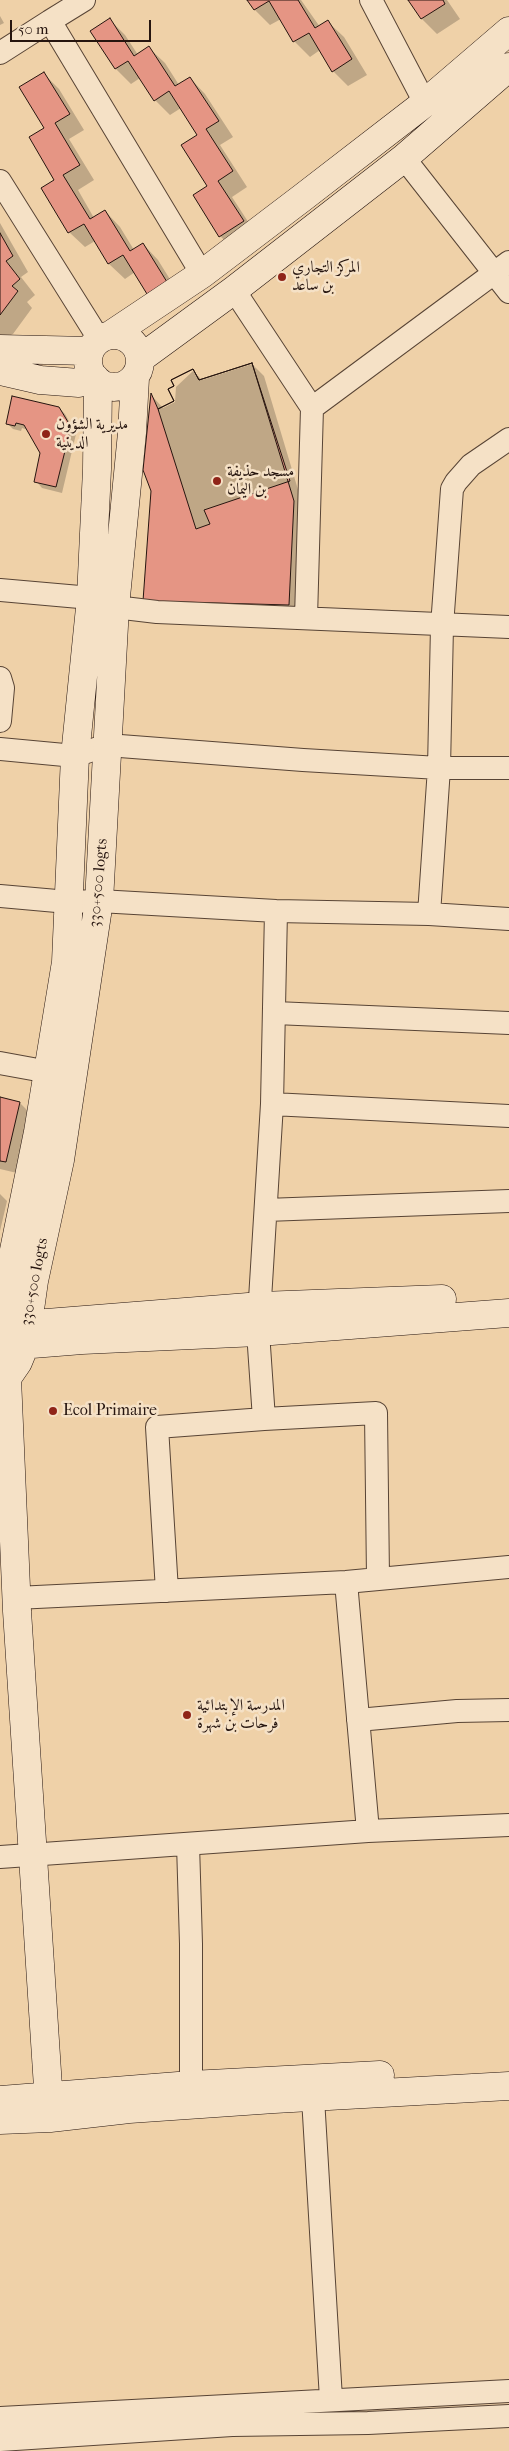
<!DOCTYPE html>
<meta charset="utf-8">
<style>
body{margin:0}
#map{position:relative;width:509px;height:2451px;overflow:hidden;background:#efd1a8;font-family:"IM FELL French Canon",serif}
canvas{display:block}
.scale{position:absolute;left:10px;top:20px;width:141px;height:22px;box-sizing:border-box;border:2px solid #26150f;border-top:0;padding-left:6px;font-size:15px;line-height:18px;white-space:nowrap;color:#26150f;-webkit-text-stroke:4px #f5e1c6;paint-order:stroke}
</style>
<div id="map">
<canvas width="509" height="2451"></canvas>
<div class="scale">50 m</div>
</div>
<script>
const context = document.querySelector('canvas').getContext('2d');
context.lineJoin = 'round';
function fill(path, color) { context.fillStyle = color; context.fill(path, 'evenodd'); }
const poly = rows => new Path2D(rows.map(r => 'M' + r).join(''));
function strokePath(path, color, width, dash) { context.strokeStyle = color; context.lineWidth = width; context.lineCap = dash ? 'butt' : 'round'; context.setLineDash(dash || []); context.stroke(path); }
function write(font, color, halo, rows, align = 'center') {
  context.font = font + ' "IM FELL French Canon",Amiri,serif'; context.lineWidth = 5; context.setLineDash([]); context.textBaseline = 'middle'; context.strokeStyle = halo; context.fillStyle = color; for (const [text, x, y, turn = 0] of rows) {
    context.save(); context.translate(x, y); context.rotate((+turn || 0) * Math.PI / 180); context.textAlign = isNaN(turn) ? turn : align; if (halo) context.strokeText(text, 0, 0); context.fillText(text, 0, 0); context.restore();
  }
}
const shadow = poly([
 [249,0,301,0,320,27,328,22,344,37,367,75,348,86,333,71,320,50,310,57,294,41,281,19,270,25,255,10],
 [410,0,447,0,460,19,437,34,422,19],
 [0,16,4,23,0,25],
 [110,20,125,35,138,55,149,48,165,63,179,85,190,78,205,94,233,137,220,145,247,187,232,197,258,237,236,251,220,236,199,135,181,108,170,115,155,100,140,78,131,84,116,69,92,31],
 [44,74,59,89,84,130,69,139,94,180,78,190,94,218,105,211,120,227,134,250,143,244,158,260,181,297,163,308,148,293,135,272,125,279,109,264,95,241,85,247,69,232,46,128],
 [0,223,28,272,21,277,35,295,27,302,32,308,13,334,0,340],
 [252,364,264,376,305,513,300,616,156,612,152,396,163,408,175,402,176,387,193,371,202,380],
 [59,408,65,414,76,434,62,493,42,488,36,481,41,453,28,430,22,428,21,431,13,429,7,423],
 [0,1098,20,1103,32,1115,17,1173,0,1169],
 [0,1194,7,1201,0,1231]
]);
const building = poly([
 [247,0,298,0,315,28,328,20,352,59,332,72,309,33,293,42,269,1,254,10,247,0],
 [408,0,443,0,445,4,421,19,408,0],
 [110,18,134,56,149,46,175,86,190,77,219,121,206,129,233,171,218,181,244,221,219,237,193,195,207,186,181,145,197,135,169,91,154,101,128,61,115,69,90,31,110,18],
 [44,72,70,114,55,123,80,165,63,175,90,219,105,210,130,251,143,243,167,282,147,294,123,255,108,264,84,224,68,233,41,188,54,180,29,137,44,128,19,87,44,72],
 [0,233,13,256,6,261,20,279,12,286,18,291,0,315,0,233],
 [252,363,294,501,289,605,143,601,151,491,143,470,151,393,158,409,174,401,168,389,174,386,171,380,193,369,199,380,252,363],
 [252,363,290,481,204,510,210,524,196,529,158,409,174,401,168,389,174,386,171,380,193,369,199,380,252,363],
 [12,396,59,407,71,427,56,487,34,482,40,453,24,425,16,423,15,426,6,424,12,396],
 [0,1097,20,1102,6,1162,0,1161,0,1097]
]);
const street = poly([
 [371,0,425,103],
 [50,21,84,0],
 [0,53,50,21,202,274],
 [404,158,509,292],
 [0,181,99,339],
 [234,290,312,408,509,262],
 [0,590,91,598,115,607,157,612,509,627],
 [306,618,312,408],
 [0,678,3,688,0,721],
 [0,749,75,756,107,745,303,760,439,768,509,768],
 [0,896,68,902,99,901,276,911,429,914,509,919],
 [276,911,272,1104,258,1332,264,1419,376,1413,378,1578],
 [429,914,439,768,442,626,452,489,456,482,471,465,509,439],
 [275,1013,509,1023],
 [0,1063,49,1072],
 [272,1104,509,1116],
 [266,1210,509,1201],
 [346,1582,368,1831],
 [167,1591,157,1427,264,1419],
 [16,1598,346,1582,509,1567],
 [358,1720,457,1711,509,1710],
 [188,1844,191,1944,191,2085],
 [0,1857,368,1831,509,1825],
 [313,2098,331,2399],
 [0,2418,509,2391],
 [0,2440,232,2425,368,2423,509,2416]
]);
const secondary = poly([
 [112,334,202,274,302,198,425,103,509,31],
 '88 361a26 26 0 1 1 52 0a26 26 0 1 1-52 0Z',
 [0,349,90,351],
 [141,358,234,290,404,158,509,67],
 [0,371,40,380,79,383,95,378],
 [0,1319,38,1132,66,962,75,756,91,598,97,469,98,381],
 [9,1326,261,1306,442,1299],
 [7,1346,82,1340,258,1332,509,1313],
 [1,1361,7,1378,17,1611,50,2118],
 [7,1378,18,1362,25,1345,34,1281,60,1160,99,901,115,607,132,433,135,378],
 [0,2100,191,2085,380,2075],
 [0,2120,50,2118,129,2109,274,2099,509,2086]
]);
const markers = [
 [282,277,5,"#8f2418"],
 [46,434,5,"#8f2418"],
 [217,481,5,"#8f2418"],
 [53,1411,5,"#8f2418"],
 [187,1715,5,"#8f2418"]
];
const poiNames = [
 ["المركز التجاري",292,268],
 ["بن ساعد",292,286],
 ["مديرية الشؤون",56,425],
 ["الدينية",56,443],
 ["مسجد حذيفة",227,472],
 ["بن اليمان",227,490],
 ["Ecol Primaire",63,1411],
 ["المدرسة الإبتدائية",197,1706],
 ["فرحات بن شهرة",197,1724]
];
const streetNames = [
 ["330+500 logts",99,883,-85],
 ["330+500 logts",35,1282,-79]
];
fill(shadow, '#0003');
fill(building, '#e59584');
strokePath(building, '#26150f', 1);
strokePath(street, '#584435', 24);
strokePath(secondary, '#26150f', 29);
strokePath(street, '#f5e1c6', 22);
strokePath(secondary, '#f5e1c6', 28);
for (const [x, y, r, color] of markers) { const dot = new Path2D(); dot.arc(x, y, r, 0, 2 * Math.PI); context.fillStyle = color; context.fill(dot); strokePath(dot, '#f5e1c6', 2); }
write('16px', '#26150f', '#f5e1c6', poiNames, 'left');
write('16px', '#26150f', '#f5e1c6', streetNames);
</script>
